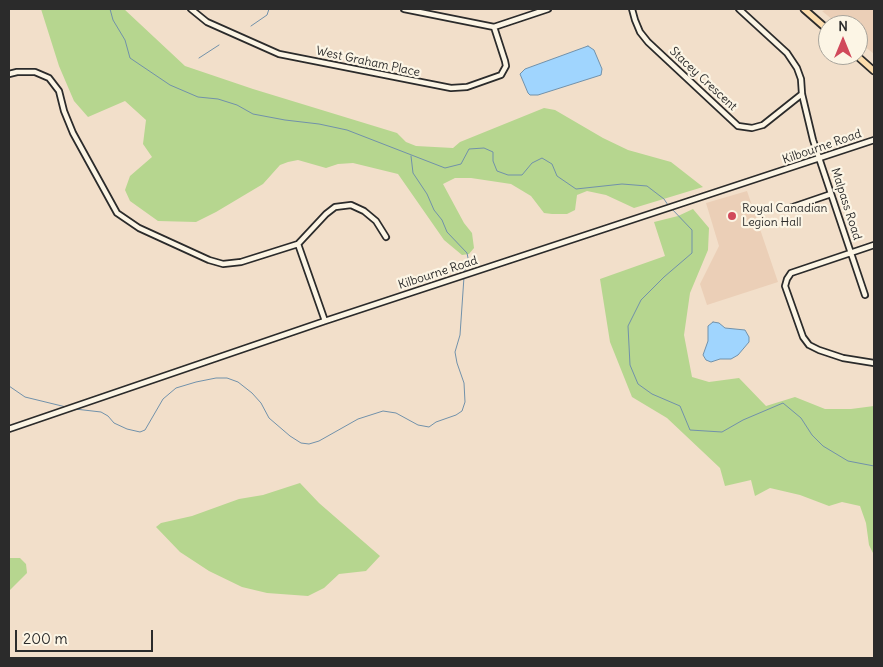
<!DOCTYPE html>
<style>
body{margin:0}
#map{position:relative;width:883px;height:667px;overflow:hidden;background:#f2dfca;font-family:Delius,sans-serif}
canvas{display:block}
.frame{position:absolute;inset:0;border:10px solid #2b2b2b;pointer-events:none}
.north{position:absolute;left:818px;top:15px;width:50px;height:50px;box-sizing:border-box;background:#fcf5e5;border:1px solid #a8a49b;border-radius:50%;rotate:0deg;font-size:14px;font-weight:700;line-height:20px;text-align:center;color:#2b2b2b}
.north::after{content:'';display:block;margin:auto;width:18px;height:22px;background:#d1495b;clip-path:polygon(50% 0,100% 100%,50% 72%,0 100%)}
.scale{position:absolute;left:15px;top:630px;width:138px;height:22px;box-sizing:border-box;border:2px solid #2b2b2b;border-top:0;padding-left:6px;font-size:15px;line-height:18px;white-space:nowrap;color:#2b2b2b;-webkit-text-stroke:4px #fcf5e5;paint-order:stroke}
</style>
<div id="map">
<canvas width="883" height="667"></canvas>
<div class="frame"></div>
<div class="north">N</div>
<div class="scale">200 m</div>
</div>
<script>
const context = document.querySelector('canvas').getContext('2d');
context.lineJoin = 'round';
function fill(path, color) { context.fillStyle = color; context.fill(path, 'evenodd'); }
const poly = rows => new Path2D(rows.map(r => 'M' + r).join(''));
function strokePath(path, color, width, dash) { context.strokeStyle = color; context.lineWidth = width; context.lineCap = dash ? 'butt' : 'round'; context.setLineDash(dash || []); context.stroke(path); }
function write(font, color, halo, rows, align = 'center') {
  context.font = font + ' Delius,sans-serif'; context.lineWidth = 4.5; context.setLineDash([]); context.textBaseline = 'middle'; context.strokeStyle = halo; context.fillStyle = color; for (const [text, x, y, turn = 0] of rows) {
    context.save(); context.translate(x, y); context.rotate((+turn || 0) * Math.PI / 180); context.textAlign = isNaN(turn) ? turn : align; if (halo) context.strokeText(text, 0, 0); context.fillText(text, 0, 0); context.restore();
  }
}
const built = poly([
 [828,9,874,9,874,54,858,41,858,25,839,25,822,11],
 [747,191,778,282,707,305,700,284,719,246,706,203]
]);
const green = poly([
 [41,9,124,9,185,66,253,89,397,133,406,142,416,146,453,148,460,142,544,108,555,110,603,138,628,150,671,162,703,187,634,208,606,195,587,191,577,195,575,210,567,214,552,214,544,213,531,196,511,184,471,178,455,178,443,184,464,223,472,233,474,248,469,254,462,255,444,240,398,174,353,163,338,164,326,168,298,160,288,162,280,165,263,184,216,212,196,222,158,221,130,201,125,190,130,176,152,157,143,144,146,120,125,101,88,117,74,101,59,66],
 [693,209,709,228,708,250,690,293,684,335,692,377,709,382,739,378,766,406,795,397,825,409,851,409,874,406,874,555,869,545,866,523,860,506,842,502,829,506,800,495,770,488,755,496,751,480,725,486,720,468,667,418,632,397,610,342,600,279,665,256,654,222,678,216],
 [300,483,319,503,380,556,366,571,339,574,324,588,308,596,267,593,242,587,209,571,180,552,156,527,161,523,192,516,239,499,263,495],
 [9,558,20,558,26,564,27,573,9,591]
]);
const water = poly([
 [588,46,594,50,602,69,601,75,538,95,530,95,528,93,520,74,525,69,588,46],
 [713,322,719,323,725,328,745,330,749,337,749,342,738,355,731,359,720,359,711,362,706,360,703,355,708,341,708,326,713,322]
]);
const stream = poly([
 [110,9,113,20,125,40,130,58,170,85,198,97,218,99,237,105,253,114,285,120,319,124,347,130,445,168,461,164,469,149,484,148,493,152,493,161,497,171,508,175,522,175,532,163,542,158,552,164,557,176,576,189,622,184,647,186,664,199,668,205],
 [251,26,267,15,269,9],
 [199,58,219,45],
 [411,156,413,173,427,194,434,210,442,220,447,232,467,253,468,258,464,273],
 [671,208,692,230,692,253,664,277,641,300,628,326,630,365,638,384,652,394,680,406,690,430,722,432,743,420,783,403,801,418,812,435,823,446,848,461,874,466],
 [9,386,25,397,66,407],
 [75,409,101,412,108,416,114,423,127,429,140,432,145,430,163,399,176,388,196,382,216,378,227,378,238,382,252,393,261,403,269,418,290,436,301,443,309,444,319,441,358,419,383,411,396,413,418,425,429,427,436,422,456,415,462,411,465,402,464,383,457,363,455,352,460,335,464,277]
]);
const minor = poly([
 [191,9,207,22,279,54,451,88,467,87,501,75,506,66,505,61,494,27],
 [404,9,494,27,548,9],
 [632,9,635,20,640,32,648,42,738,126,752,128,763,125,802,94],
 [739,9,787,53,797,68,801,79,802,94,813,140,865,295],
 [9,74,17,72,35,72,49,78,59,91,64,111,73,133,117,213,139,228,209,260,223,264,241,262,298,244],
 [787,209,831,194],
 [874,245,791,273,787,279,785,286,803,337,809,345,819,350,843,358,874,363],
 [325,321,298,244,326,214,335,207,351,205,364,211,376,221,386,237],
 [9,429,325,321,874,140]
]);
const major = poly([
 [804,9,828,30],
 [856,55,874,71]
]);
const markers = [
 [732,216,5,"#d1495b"]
];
const streetNames = [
 ["West Graham Place",368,62,12],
 ["Stacey Crescent",703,79,43],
 ["Kilbourne Road",822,147,-19],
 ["Malpass Road",846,204,72],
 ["Kilbourne Road",438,273,-18]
];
const poiNames = [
 ["Royal Canadian",742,209],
 ["Legion Hall",742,223]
];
fill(built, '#ebcfb7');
fill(green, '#b6d68f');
fill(water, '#a0d5fe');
strokePath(water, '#7191aa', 1);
strokePath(stream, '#7191aa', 1);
strokePath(minor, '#2b2b2b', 8);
strokePath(major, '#2b2b2b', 9);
strokePath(minor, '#fcf5e5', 4.5);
strokePath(major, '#fcdcac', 5.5);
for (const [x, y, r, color] of markers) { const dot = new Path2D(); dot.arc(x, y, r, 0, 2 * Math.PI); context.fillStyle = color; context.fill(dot); strokePath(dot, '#fcf5e5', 2); }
write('12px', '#2b2b2b', '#fcf5e5', streetNames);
write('12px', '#2b2b2b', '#fcf5e5', poiNames, 'left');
</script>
